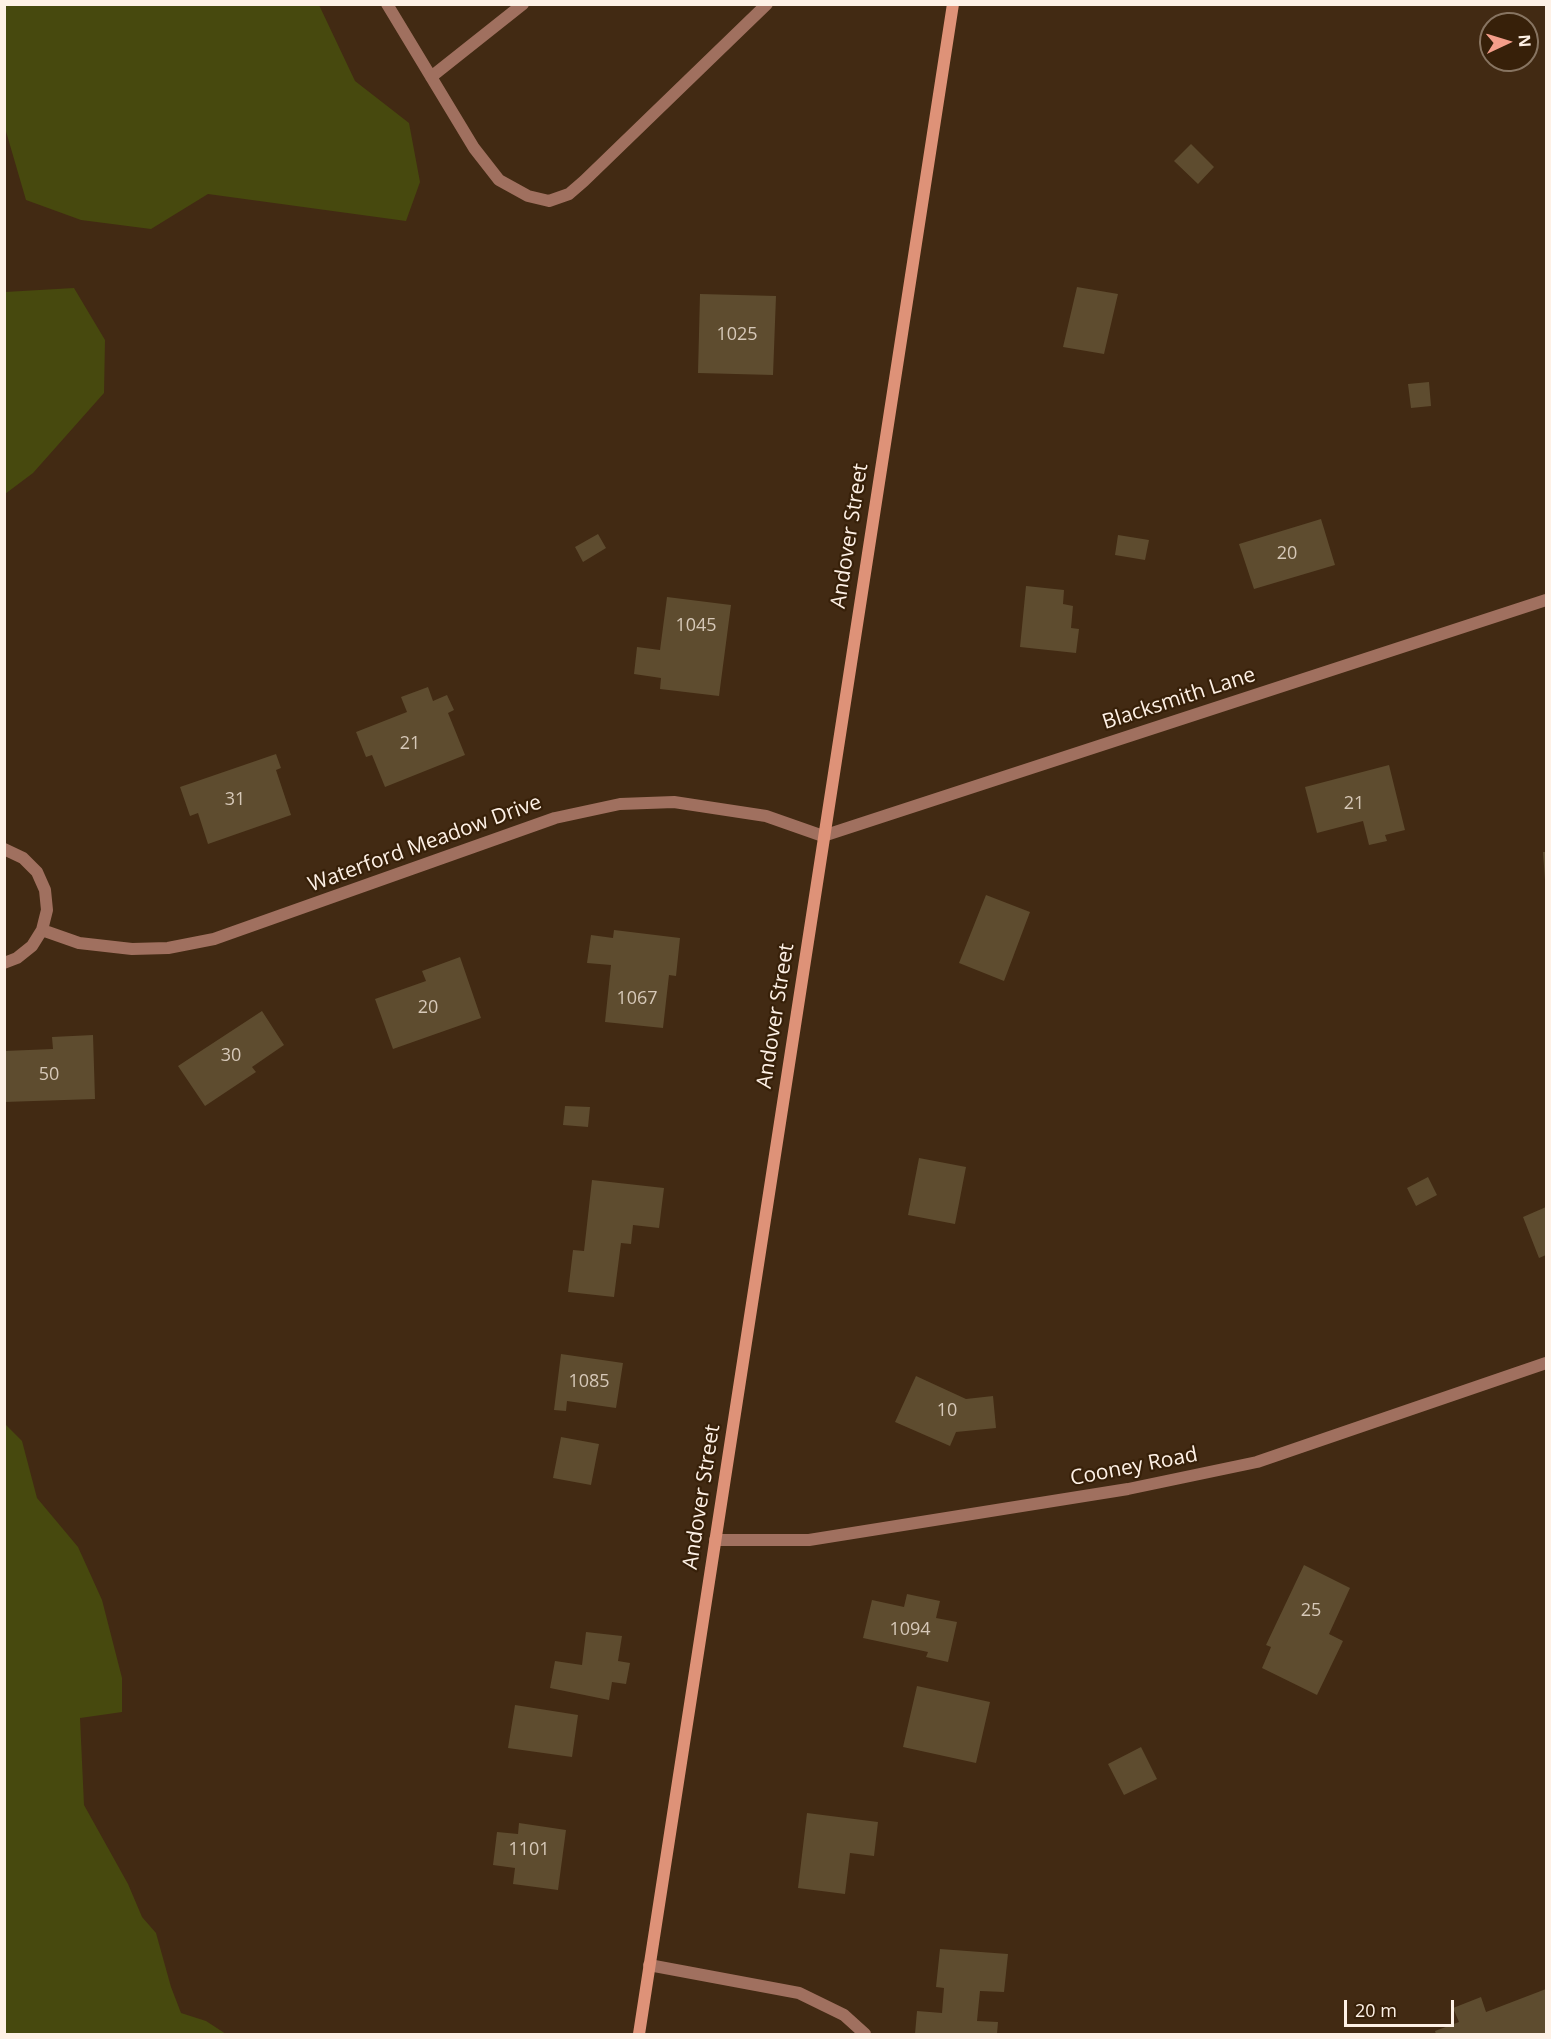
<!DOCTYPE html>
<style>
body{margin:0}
#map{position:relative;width:1551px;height:2039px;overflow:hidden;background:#422a13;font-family:"Open Sans",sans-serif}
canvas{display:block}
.frame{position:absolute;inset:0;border:6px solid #fef1e6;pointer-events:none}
.north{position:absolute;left:1479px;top:12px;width:60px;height:60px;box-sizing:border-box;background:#372009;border:2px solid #877461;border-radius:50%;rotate:86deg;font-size:16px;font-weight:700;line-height:24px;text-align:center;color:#fef1e6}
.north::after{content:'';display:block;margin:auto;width:21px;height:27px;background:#f49e8a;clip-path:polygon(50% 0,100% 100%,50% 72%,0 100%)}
.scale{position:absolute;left:1344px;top:2000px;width:110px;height:27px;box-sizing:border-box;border:3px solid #fef1e6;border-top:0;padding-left:8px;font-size:18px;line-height:21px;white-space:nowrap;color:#fef1e6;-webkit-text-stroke:4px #372009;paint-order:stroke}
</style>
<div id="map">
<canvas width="1551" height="2039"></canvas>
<div class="frame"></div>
<div class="north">N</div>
<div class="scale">20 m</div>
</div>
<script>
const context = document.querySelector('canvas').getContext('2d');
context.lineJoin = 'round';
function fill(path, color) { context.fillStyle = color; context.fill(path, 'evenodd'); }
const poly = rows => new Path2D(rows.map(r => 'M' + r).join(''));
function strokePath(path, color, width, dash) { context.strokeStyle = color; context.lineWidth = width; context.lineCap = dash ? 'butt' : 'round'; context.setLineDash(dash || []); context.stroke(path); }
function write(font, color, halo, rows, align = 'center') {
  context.font = font + ' "Open Sans",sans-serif'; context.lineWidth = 4.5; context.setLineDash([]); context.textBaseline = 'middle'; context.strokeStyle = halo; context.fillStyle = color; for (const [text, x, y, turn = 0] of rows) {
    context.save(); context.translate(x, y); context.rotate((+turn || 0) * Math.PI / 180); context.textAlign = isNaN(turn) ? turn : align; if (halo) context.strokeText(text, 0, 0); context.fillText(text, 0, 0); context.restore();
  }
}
const green = poly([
 [5,4,319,5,355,81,409,123,420,182,406,221,208,194,151,229,81,220,26,200,5,128],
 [74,288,105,340,104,393,33,473,5,494,5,292],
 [4,1423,22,1441,37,1498,78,1547,102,1600,122,1678,122,1712,80,1718,84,1805,128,1884,142,1917,156,1933,171,1987,181,2013,206,2021,226,2034,5,2034]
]);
const building = poly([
 [1191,144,1214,167,1198,184,1174,161],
 [1077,287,1118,294,1104,354,1063,347],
 [700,294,776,296,773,375,698,373],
 [1429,382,1431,406,1411,408,1408,384],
 [1321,519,1335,565,1254,589,1239,544],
 [598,534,606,548,583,562,575,547],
 [1118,535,1149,540,1145,560,1115,555],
 [1026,586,1064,590,1063,604,1073,606,1071,628,1079,629,1076,653,1020,647],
 [667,597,731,605,719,696,660,689,661,678,634,674,637,647,660,650],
 [428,687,433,701,447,695,454,710,448,713,465,755,385,787,372,755,366,757,356,732,407,712,401,697],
 [276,754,281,768,276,770,291,815,208,844,198,813,190,816,180,787],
 [1389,765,1405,830,1385,835,1387,841,1369,845,1363,821,1317,833,1305,787],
 [1543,852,1546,852,1546,880,1545,880],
 [986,895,1030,912,1004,981,959,963],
 [614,930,680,938,676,976,669,975,663,1028,605,1022,611,965,587,963,591,935,613,938],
 [460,957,481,1018,393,1049,375,999,426,981,422,971],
 [262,1011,284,1045,252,1067,256,1072,205,1106,178,1066],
 [93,1035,95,1099,4,1102,4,1051,53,1049,52,1037],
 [565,1106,590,1107,588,1127,563,1125],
 [919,1158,966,1167,955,1224,908,1215],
 [1428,1177,1437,1195,1416,1206,1407,1188],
 [592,1180,664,1188,659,1228,633,1225,631,1244,621,1243,614,1297,568,1292,573,1250,584,1251],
 [1546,1207,1546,1255,1539,1258,1523,1217],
 [561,1354,623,1363,616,1408,567,1401,566,1411,554,1410],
 [916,1376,966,1399,993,1396,996,1428,956,1432,950,1446,895,1422],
 [561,1437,599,1444,591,1485,553,1478],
 [1304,1565,1350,1588,1329,1634,1343,1641,1317,1695,1262,1668,1271,1647,1266,1645],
 [907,1594,940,1601,936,1618,957,1622,948,1662,926,1657,928,1652,863,1638,872,1600,904,1607],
 [586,1632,622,1636,618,1661,630,1663,626,1684,612,1682,609,1700,550,1688,555,1661,582,1665],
 [917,1686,990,1702,976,1763,903,1747],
 [515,1705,578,1715,572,1757,508,1748],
 [1141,1747,1157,1779,1124,1795,1108,1764],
 [807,1813,878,1822,874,1856,850,1853,845,1894,798,1888],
 [519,1823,566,1830,558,1890,513,1884,515,1868,493,1865,497,1832,518,1834],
 [940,1949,1008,1954,1004,1992,980,1991,977,2021,998,2022,997,2034,915,2034,917,2011,942,2013,944,1988,936,1987],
 [1546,1989,1546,2034,1436,2034,1435,2031,1459,2022,1453,2008,1481,1997,1486,2012]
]);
const lane = poly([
 [387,4,474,148,499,180,528,196,549,201,569,194,584,181,767,4],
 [431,77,523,4],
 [649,1965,799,1993,844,2015,865,2034]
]);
const street = poly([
 [4,849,23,858,37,872,45,890,47,910,42,930,32,946,17,958,4,963],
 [42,930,79,943,132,949,168,948,214,939,555,818,620,804,674,802,766,816,823,836,1546,600],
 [715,1540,809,1540,1128,1489,1257,1462,1546,1363]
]);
const secondary = poly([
 [639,2034,953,4]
]);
const numberNames = [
 ["1025",737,335],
 ["20",1287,554],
 ["1045",696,626],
 ["21",410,744],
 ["31",235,800],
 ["21",1354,804],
 ["1067",637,999],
 ["20",428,1008],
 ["30",231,1056],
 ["50",49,1075],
 ["1085",589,1382],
 ["10",947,1411],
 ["25",1311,1611],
 ["1094",910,1630],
 ["1101",529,1850]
];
const streetNames = [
 ["Andover Street",850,536,-81],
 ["Blacksmith Lane",1179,699,-18],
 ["Waterford Meadow Drive",425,844,-20],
 ["Andover Street",776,1016,-81],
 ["Cooney Road",1134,1467,-11],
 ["Andover Street",702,1497,-81]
];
fill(green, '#47490e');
fill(building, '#5e4c2f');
strokePath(lane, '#a0705f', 12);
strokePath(street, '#a0705f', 12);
strokePath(secondary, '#de9278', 12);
write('18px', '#d6c8b8', null, numberNames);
write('21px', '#fef1e6', '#372009', streetNames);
</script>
